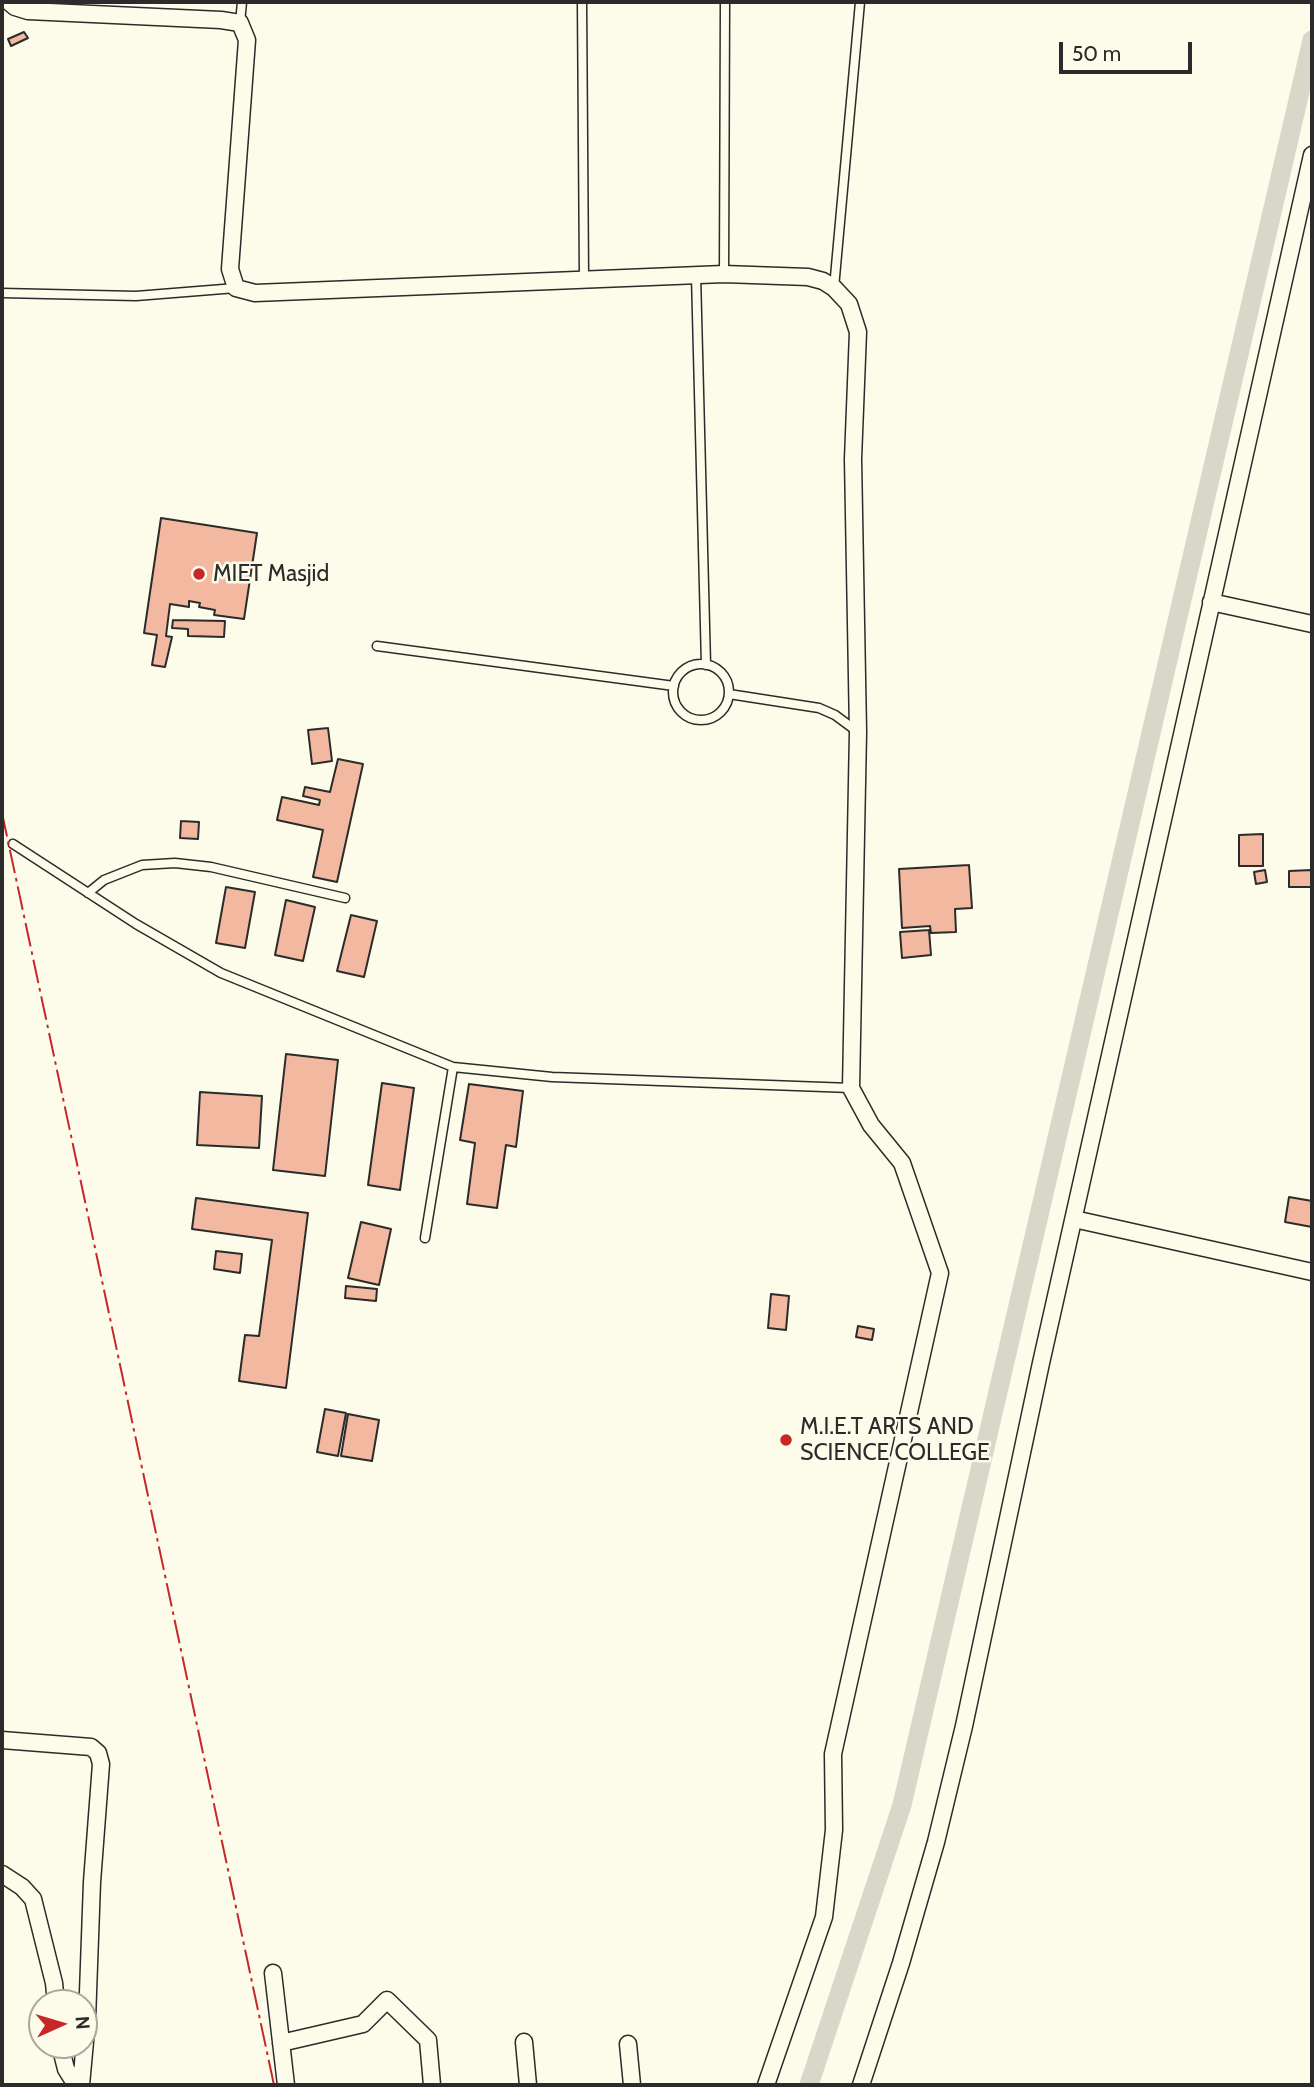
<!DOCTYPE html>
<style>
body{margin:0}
#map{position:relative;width:1314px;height:2087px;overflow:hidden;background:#fdfbea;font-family:Cabin,sans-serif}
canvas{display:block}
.frame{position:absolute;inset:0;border:4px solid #2b2b2b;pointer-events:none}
.north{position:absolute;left:28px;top:1989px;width:70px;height:70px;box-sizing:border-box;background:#fdfbea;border:2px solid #a9a89e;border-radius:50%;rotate:86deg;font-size:19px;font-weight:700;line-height:28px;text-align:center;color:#2b2b2b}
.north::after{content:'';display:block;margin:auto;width:24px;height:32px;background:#c62828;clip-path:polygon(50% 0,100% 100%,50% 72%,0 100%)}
.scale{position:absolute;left:1059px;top:42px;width:133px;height:32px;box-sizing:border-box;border:4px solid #2b2b2b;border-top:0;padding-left:9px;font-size:21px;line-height:24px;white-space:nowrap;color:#2b2b2b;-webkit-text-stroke:5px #fdfbea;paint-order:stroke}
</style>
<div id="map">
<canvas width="1314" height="2087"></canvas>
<div class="frame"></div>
<div class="north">N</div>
<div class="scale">50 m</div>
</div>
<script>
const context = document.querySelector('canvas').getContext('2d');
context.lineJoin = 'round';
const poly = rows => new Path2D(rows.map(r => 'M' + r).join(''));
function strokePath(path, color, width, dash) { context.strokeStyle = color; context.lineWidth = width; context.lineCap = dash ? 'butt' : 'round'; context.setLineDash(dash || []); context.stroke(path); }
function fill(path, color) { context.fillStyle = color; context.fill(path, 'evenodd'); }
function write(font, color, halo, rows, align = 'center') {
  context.font = font + ' Cabin,sans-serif'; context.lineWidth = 5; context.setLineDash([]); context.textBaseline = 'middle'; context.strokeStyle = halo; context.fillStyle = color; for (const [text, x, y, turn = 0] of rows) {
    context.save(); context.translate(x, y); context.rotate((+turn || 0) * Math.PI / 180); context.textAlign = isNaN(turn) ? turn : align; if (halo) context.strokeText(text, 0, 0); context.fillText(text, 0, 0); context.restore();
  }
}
const canal = poly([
 [809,2085,902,1805,1312,40]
]);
const building = poly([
 [24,32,28,38,11,46,8,39,24,32],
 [161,518,257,533,244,619,214,615,215,610,199,607,200,603,189,601,189,607,170,604,166,636,172,637,165,667,152,665,157,635,144,633,161,518],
 [173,620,225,621,224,637,188,636,188,629,172,628,173,620],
 [328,728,332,761,312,764,308,730,328,728],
 [338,759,363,764,337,882,313,877,323,830,277,820,282,797,319,805,320,800,303,796,305,787,330,792,338,759],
 [181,821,199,822,198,839,180,838,181,821],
 [1263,834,1263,866,1239,866,1239,835,1263,834],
 [969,865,972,908,955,909,956,932,931,933,930,926,902,928,899,869,969,865],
 [1265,870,1267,882,1256,884,1254,872,1265,870],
 [1312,870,1312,887,1289,887,1289,871,1312,870],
 [226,887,255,892,245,948,216,943,226,887],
 [286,900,315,907,303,961,275,955,286,900],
 [351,915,377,921,364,977,337,971,351,915],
 [929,930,931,955,902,958,900,932,929,930],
 [286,1054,338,1060,325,1176,273,1170,286,1054],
 [382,1083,414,1088,400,1190,368,1185,382,1083],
 [469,1084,523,1091,516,1147,506,1145,497,1208,467,1204,475,1143,460,1140,469,1084],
 [200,1092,262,1096,259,1148,197,1145,200,1092],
 [1289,1197,1312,1201,1312,1227,1285,1222,1289,1197],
 [196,1198,308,1213,286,1388,239,1381,245,1335,259,1336,272,1240,192,1229,196,1198],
 [361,1222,391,1229,379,1285,348,1278,361,1222],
 [216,1251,242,1254,240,1273,214,1269,216,1251],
 [346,1286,377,1289,376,1301,345,1298,346,1286],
 [771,1294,789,1296,786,1330,768,1328,771,1294],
 [858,1326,874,1329,872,1340,856,1337,858,1326],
 [325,1409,346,1413,338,1456,317,1452,325,1409],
 [348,1414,379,1420,372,1461,341,1456,348,1414]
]);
const lane = poly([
 [582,2,584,278],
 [240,23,242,2],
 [724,274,725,2],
 [696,275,706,665],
 [834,288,860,2],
 [2,293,136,296,236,288],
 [377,646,674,686],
 '673 692a28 28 0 1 1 56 0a28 28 0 1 1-56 0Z',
 [729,694,819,708,835,715,858,732],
 [13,844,136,924,221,973,453,1067,552,1077,851,1088],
 [88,893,104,880,142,865,175,863,211,867,345,898],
 [425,1238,453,1067]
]);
const street = poly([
 [9,2,15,7,28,11,221,20,240,23,247,40,230,269,236,288,255,293,724,274,808,277,823,281,834,288,849,304,858,332,853,459,858,732,851,1088,871,1125,902,1163,940,1273,833,1754,834,1830,824,1917,766,2085],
 [1211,602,1312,624],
 [1074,1219,1312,1272],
 [2,1740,91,1747,98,1753,101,1764,92,1882,87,2020,81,2085],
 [2,1874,22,1887,33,1899,54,1983,56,2003],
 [273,1973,286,2085],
 [524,2042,528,2085],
 [281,2043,363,2024,387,2000,428,2040,432,2085],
 [628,2044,632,2085],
 [60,2045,66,2069,76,2085],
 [861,2085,901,1963,936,1842,964,1726,1041,1363,1312,155]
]);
const power = poly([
 [2,813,274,2085]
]);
const markers = [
 [199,574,7,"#c62828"],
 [786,1440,7,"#c62828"]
];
const poiNames = [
 ["MIET Masjid",213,574],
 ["M.I.E.T ARTS AND",800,1427],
 ["SCIENCE COLLEGE",800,1453]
];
strokePath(canal, '#d8d7c9', 19);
fill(building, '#f2b8a0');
strokePath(building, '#2b2b2b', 2);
strokePath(lane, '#2b2b2b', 11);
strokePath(street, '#2b2b2b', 19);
strokePath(lane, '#fdfbea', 8);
strokePath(street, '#fdfbea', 16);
strokePath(power, '#c62828', 2, [24, 5, 3.5, 5]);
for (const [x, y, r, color] of markers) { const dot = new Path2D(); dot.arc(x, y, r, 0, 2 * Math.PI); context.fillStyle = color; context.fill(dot); strokePath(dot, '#fdfbea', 2.5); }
write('23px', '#2b2b2b', '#fdfbea', poiNames, 'left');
</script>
